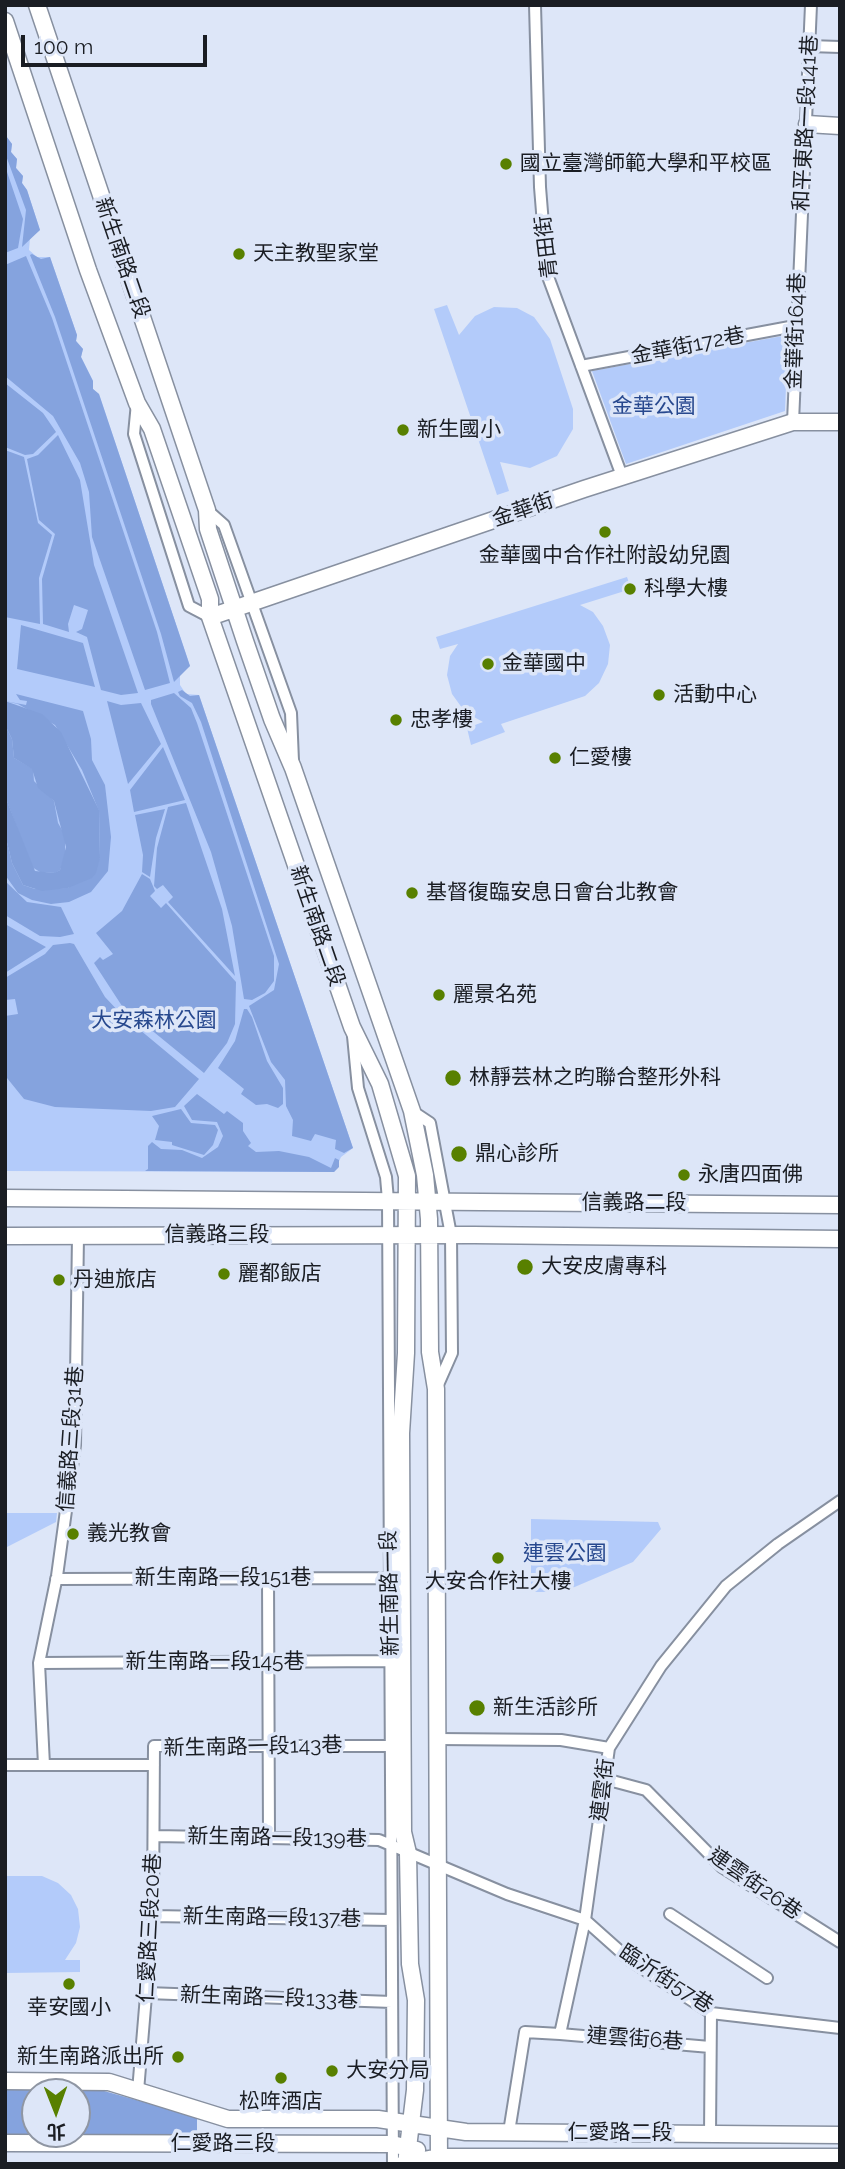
<!DOCTYPE html>
<meta charset="utf-8">
<style>
body{margin:0}
#map{position:relative;width:845px;height:2169px;overflow:hidden;background:#dde6f8;font-family:Raleway,"Noto Sans TC",sans-serif}
canvas{display:block}
.frame{position:absolute;inset:0;border:7px solid #1a1d23;pointer-events:none}
.north{position:absolute;left:21px;top:2078px;width:70px;height:70px;box-sizing:border-box;background:#dde6f8;border:2px solid #8f96a3;border-radius:50%;rotate:179deg;font-size:19px;font-weight:700;line-height:28px;text-align:center;color:#1a1d23}
.north::after{content:'';display:block;margin:auto;width:24px;height:32px;background:#588000;clip-path:polygon(50% 0,100% 100%,50% 72%,0 100%)}
.scale{position:absolute;left:21px;top:35px;width:186px;height:32px;box-sizing:border-box;border:4px solid #1a1d23;border-top:0;padding-left:9px;font-size:21px;line-height:24px;white-space:nowrap;color:#1a1d23;-webkit-text-stroke:5px #dde6f8;paint-order:stroke}
</style>
<div id="map">
<canvas width="845" height="2169"></canvas>
<div class="frame"></div>
<div class="north">北</div>
<div class="scale">100 m</div>
</div>
<script>
const context = document.querySelector('canvas').getContext('2d');
context.lineJoin = 'round';
function fill(path, color) { context.fillStyle = color; context.fill(path, 'evenodd'); }
const poly = rows => new Path2D(rows.map(r => 'M' + r).join(''));
function strokePath(path, color, width, dash) { context.strokeStyle = color; context.lineWidth = width; context.lineCap = dash ? 'butt' : 'round'; context.setLineDash(dash || []); context.stroke(path); }
function write(font, color, halo, rows, align = 'center') {
  context.font = font + ' Raleway,"Noto Sans TC",sans-serif'; context.lineWidth = 7; context.setLineDash([]); context.textBaseline = 'middle'; context.strokeStyle = halo; context.fillStyle = color; for (const [text, x, y, turn = 0] of rows) {
    context.save(); context.translate(x, y); context.rotate((+turn || 0) * Math.PI / 180); context.textAlign = isNaN(turn) ? turn : align; if (halo) context.strokeText(text, 0, 0); context.fillText(text, 0, 0); context.restore();
  }
}
const green = poly([
 [5,124,6,136,12,144,11,152,17,159,16,168,23,176,22,183,27,190,40,230,30,238,29,250,37,257,50,257,77,335,76,341,83,349,81,357,93,381,93,389,99,394,190,666,180,674,180,685,186,694,199,695,353,1148,341,1157,334,1172,5,1171],
 [447,305,459,335,475,316,494,307,517,308,534,317,550,339,573,409,573,429,557,456,530,468,500,462,509,491,497,495,434,309],
 [788,335,785,411,626,464,592,371],
 [627,577,631,589,580,605,593,612,603,626,610,645,608,664,599,683,585,696,501,724,505,732,471,745,467,728,483,722,465,712,452,694,447,675,450,656,458,644,440,649,436,637],
 [5,1513,57,1513,56,1522,5,1548],
 [531,1519,658,1522,661,1529,633,1562,563,1592,531,1592],
 [5,1876,42,1876,58,1883,71,1895,78,1909,80,1927,76,1943,65,1960,80,1960,80,1972,5,1973]
]);
const forest = poly([
 [5,124,6,136,12,144,11,152,17,159,16,168,23,176,22,183,27,190,40,230,22,247,26,210,5,153],
 [5,166,23,219,18,248,5,253],
 [32,254,41,259,50,257,77,335,76,341,83,349,81,357,93,381,93,389,99,394,190,666,174,682,161,634,55,317,30,255],
 [26,256,52,318,157,632,170,683,145,690,92,537,89,492,80,463,53,416,5,376,5,265],
 [5,383,43,413,56,432,33,454,25,455,5,447],
 [58,435,80,480,94,565,138,693,121,695,101,690,87,637,76,632,82,629,88,610,74,605,68,624,69,632,43,624,42,579,55,534,39,520,27,459,38,455],
 [5,450,24,457,38,523,52,535,39,578,40,624,5,617],
 [21,625,83,643,95,687,17,669],
 [182,690,190,696,199,695,353,1148,344,1153,335,1149,336,1140,315,1134,311,1141,292,1136,293,1120,286,1106,285,1080,271,1062,249,1006,274,990,279,964,201,722,192,703,180,696,178,692],
 [174,693,191,708,197,723,274,956,274,981,265,993,252,1000,244,999,232,926,211,852,151,704,151,700],
 [16,694,83,711,91,739,92,760,105,785,111,837,108,871,91,892,69,902,51,904,32,900,18,893,5,875,5,834,12,863,23,885,35,889,68,888,100,858,99,811,82,770,55,725,18,704,5,701,26,705,27,701,20,700],
 [107,701,121,705,141,703,161,744,128,784],
 [5,725,12,739,14,758,33,769,34,781,54,801,58,823,65,835,65,858,60,870,55,873,40,872,32,867,5,796],
 [163,747,185,800,134,812,130,790],
 [186,803,222,909,235,976,168,902,173,897,163,885,157,889,154,886,157,848,168,807],
 [165,809,156,838,150,877,142,872,143,855,135,815],
 [142,874,150,879,155,891,150,896,161,908,166,903,236,982,235,1024,227,1043,204,1073,122,1006,94,963,100,957,103,960,113,954,96,933,122,911],
 [5,881,27,902,61,907,74,934,60,937,40,936,5,915],
 [5,924,46,947,5,973],
 [70,943,74,944,105,997,122,1015,199,1079,175,1107,151,1111,55,1107,24,1099,7,1078,5,1016,18,1014,15,999,5,1000,5,978,45,954,53,945],
 [244,1009,247,1009,252,1017,267,1061,283,1088,283,1104,278,1108,267,1104,256,1105,241,1094,244,1089,218,1068,235,1041],
 [197,1094,224,1114,227,1111,243,1123,243,1131,251,1143,248,1146,256,1152,279,1151,309,1157,331,1168,335,1158,339,1160,339,1167,334,1172,145,1171,148,1169,148,1146,152,1142,161,1149,182,1150,202,1158,218,1147,223,1136,217,1122,192,1120,184,1106],
 [181,1109,191,1123,215,1125,218,1130,213,1145,204,1155,172,1145,172,1142,155,1140,159,1126,152,1116],
 [5,2089,97,2089,197,2117,197,2137,5,2137],
 [35,2092,77,2092,77,2134,35,2134]
]);
const water = poly([
 [5,701,42,714,61,732,99,810,100,858,96,873,92,878,68,888,42,891,23,885,12,863,5,834,5,796,35,871,54,873,60,870,66,847,54,801,38,788,32,769,14,758,12,739,5,725]
]);
const street = poly([
 [535,5,540,187,547,274,622,476],
 [809,46,840,47],
 [581,366,795,326],
 [137,403,134,434,189,606,210,617],
 [793,422,811,5],
 [207,510,224,525,291,713,293,761],
 [353,1036,358,1088,386,1177,388,1200,393,2164],
 [412,1111,430,1123,451,1235,452,1353,437,1387],
 [268,1578,269,1837],
 [56,1579,390,1578],
 [39,1663,391,1661],
 [437,1739,561,1740,609,1748],
 [5,1765,154,1765],
 [44,1765,39,1663,57,1576,75,1445,78,1236],
 [605,1779,646,1790,722,1867,840,1942],
 [155,1836,379,1840,507,1894,585,1920,631,1961,711,2013,840,2028],
 [670,1914,767,1978],
 [152,1916,391,1920],
 [147,1993,392,2002],
 [560,2034,710,2047],
 [138,2091,153,1912,154,1746,391,1746],
 [509,2132,525,2032,560,2034,585,1920,609,1748,661,1666,726,1586,778,1544,840,1501],
 [710,2134,711,2013]
]);
const secondary = poly([
 [37,5,207,510,208,529,245,641,272,719,293,768,412,1111,425,1175,429,1219,430,1352,436,1389,439,2164],
 [5,21,88,270,137,403,152,429,210,599,210,617,352,1027,380,1084,407,1176,406,1353,401,1433,403,1832,408,1853,410,1964,416,2000,415,2090,406,2164],
 [807,124,840,126],
 [210,617,584,489,793,422,840,422],
 [5,1198,840,1205],
 [5,1236,474,1235,840,1239],
 [5,2081,109,2082,228,2119,378,2119,466,2132,840,2135],
 [5,2143,392,2144,417,2150],
 [403,2164,439,2157,840,2157]
]);
const markers = [
 [506,164,7,"#588000"],
 [239,254,7,"#588000"],
 [403,430,7,"#588000"],
 [605,532,7,"#588000"],
 [630,589,7,"#588000"],
 [488,664,7,"#588000"],
 [659,695,7,"#588000"],
 [396,720,7,"#588000"],
 [555,758,7,"#588000"],
 [412,893,7,"#588000"],
 [439,995,7,"#588000"],
 [453,1078,9,"#588000"],
 [459,1154,9,"#588000"],
 [684,1175,7,"#588000"],
 [525,1267,9,"#588000"],
 [224,1274,7,"#588000"],
 [59,1280,7,"#588000"],
 [73,1534,7,"#588000"],
 [498,1558,7,"#588000"],
 [477,1708,9,"#588000"],
 [69,1984,7,"#588000"],
 [178,2057,7,"#588000"],
 [332,2071,7,"#588000"],
 [281,2078,7,"#588000"]
];
const streetNames = [
 ["和平東路一段141巷",806,123,-87],
 ["青田街",547,247,-97],
 ["新生南路二段",122,258,71],
 ["金華街164巷",796,331,-88],
 ["金華街172巷",688,346,-11],
 ["金華街",523,510,-19],
 ["新生南路二段",317,926,71],
 ["信義路二段",634,1203],
 ["信義路三段",217,1235],
 ["信義路三段31巷",71,1439,-86],
 ["新生南路一段151巷",223,1578],
 ["新生南路一段",390,1593,-91],
 ["新生南路一段145巷",215,1662],
 ["新生南路一段143巷",253,1747,-1],
 ["連雲街",603,1790,-83],
 ["新生南路一段139巷",277,1838,1],
 ["連雲街26巷",755,1884,35],
 ["新生南路一段137巷",272,1918,1],
 ["仁愛路三段20巷",150,1928,-87],
 ["臨沂街57巷",666,1979,33],
 ["新生南路一段133巷",269,1998,2],
 ["連雲街6巷",635,2039,4],
 ["仁愛路二段",620,2133],
 ["仁愛路三段",223,2144]
];
const poiNames = [
 ["國立臺灣師範大學和平校區",520,164],
 ["天主教聖家堂",253,254],
 ["新生國小",417,430],
 ["金華國中合作社附設幼兒園",605,556,"center"],
 ["科學大樓",644,589],
 ["金華國中",502,664],
 ["活動中心",673,695],
 ["忠孝樓",410,720],
 ["仁愛樓",569,758],
 ["基督復臨安息日會台北教會",426,893],
 ["麗景名苑",453,995],
 ["林靜芸林之昀聯合整形外科",469,1078],
 ["鼎心診所",475,1154],
 ["永唐四面佛",698,1175],
 ["大安皮膚專科",541,1267],
 ["麗都飯店",238,1274],
 ["丹迪旅店",73,1280],
 ["義光教會",87,1534],
 ["大安合作社大樓",498,1582,"center"],
 ["新生活診所",493,1708],
 ["幸安國小",69,2008,"center"],
 ["新生南路派出所",164,2057,"right"],
 ["大安分局",346,2071],
 ["松哖酒店",281,2102,"center"]
];
const parkNames = [
 ["金華公園",654,407],
 ["大安森林公園",154,1021],
 ["連雲公園",565,1554]
];
fill(green, '#b3cbfa');
fill(forest, '#85a3de');
fill(water, '#819fda');
strokePath(street, '#8790a0', 14);
strokePath(secondary, '#8790a0', 19);
strokePath(street, '#fff', 10);
strokePath(secondary, '#fff', 16);
for (const [x, y, r, color] of markers) { const dot = new Path2D(); dot.arc(x, y, r, 0, 2 * Math.PI); context.fillStyle = color; context.fill(dot); strokePath(dot, '#dde6f8', 2.5); }
write('21px', '#1a1d23', '#dde6f8', streetNames);
write('21px', '#1a1d23', '#dde6f8', poiNames, 'left');
write('21px', '#27488e', '#dde6f8', parkNames);
</script>
